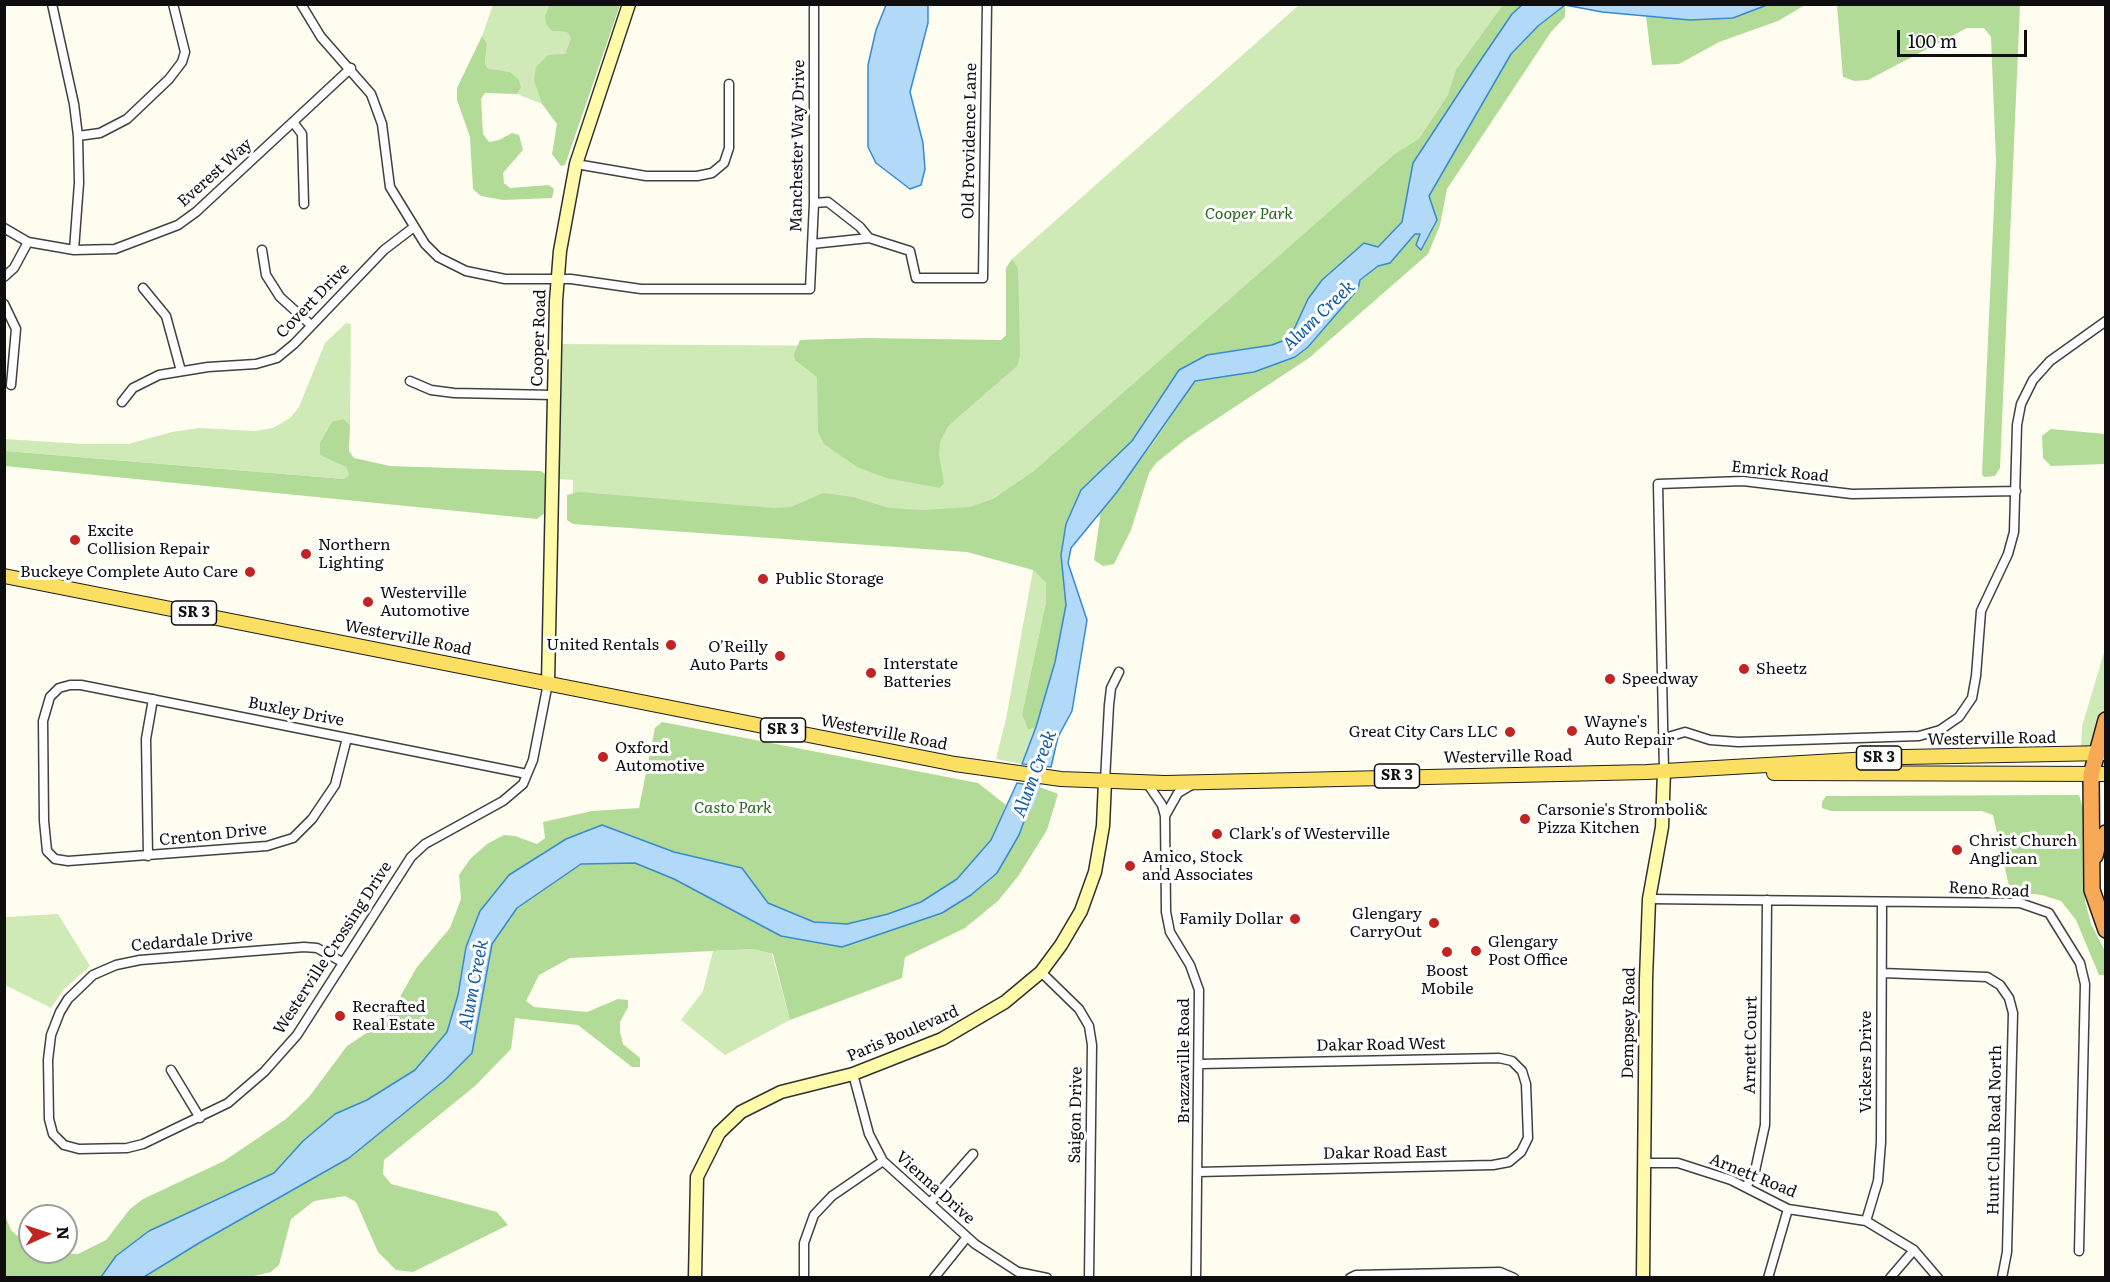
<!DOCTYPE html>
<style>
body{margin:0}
#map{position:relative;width:2110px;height:1282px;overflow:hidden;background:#fffdef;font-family:Literata,serif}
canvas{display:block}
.frame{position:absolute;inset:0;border:6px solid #0e0e0e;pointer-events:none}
.north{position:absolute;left:18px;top:1204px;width:60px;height:60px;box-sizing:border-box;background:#fff;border:2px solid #9f9f9f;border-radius:50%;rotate:87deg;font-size:16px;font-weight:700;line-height:24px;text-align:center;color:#0e0e0e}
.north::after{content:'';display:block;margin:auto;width:21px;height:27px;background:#c12523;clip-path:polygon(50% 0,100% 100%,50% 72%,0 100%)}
.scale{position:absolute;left:1897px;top:30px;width:130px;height:27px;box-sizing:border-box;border:3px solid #0e0e0e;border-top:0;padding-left:8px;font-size:18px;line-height:21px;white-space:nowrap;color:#0e0e0e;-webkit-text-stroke:4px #fff;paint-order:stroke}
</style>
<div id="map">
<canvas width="2110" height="1282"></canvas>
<div class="frame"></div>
<div class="north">N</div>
<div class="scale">100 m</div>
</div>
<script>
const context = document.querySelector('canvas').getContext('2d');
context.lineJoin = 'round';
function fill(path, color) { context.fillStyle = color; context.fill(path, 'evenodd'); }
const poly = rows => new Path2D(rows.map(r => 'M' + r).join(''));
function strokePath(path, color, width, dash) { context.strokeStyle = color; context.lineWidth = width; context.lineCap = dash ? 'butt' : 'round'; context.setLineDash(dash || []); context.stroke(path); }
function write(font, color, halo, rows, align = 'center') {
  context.font = font + ' Literata,serif'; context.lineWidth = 6; context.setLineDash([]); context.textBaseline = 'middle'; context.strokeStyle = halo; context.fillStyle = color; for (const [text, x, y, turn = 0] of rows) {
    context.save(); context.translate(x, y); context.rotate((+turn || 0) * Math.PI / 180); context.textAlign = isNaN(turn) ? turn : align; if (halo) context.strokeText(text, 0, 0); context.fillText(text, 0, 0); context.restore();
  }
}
const green = poly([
 [493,5,549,5,545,16,552,31,568,32,571,38,565,54,534,81,542,104,517,94,521,88,510,72,487,68,485,63,487,43,482,36],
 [1299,5,1536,5,1429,192,1381,254,1101,504,1120,503,1105,517,952,525,897,517,573,497,573,480,559,479,562,344,1012,347,1012,259],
 [346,323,351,324,350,425,344,419,321,455,346,467,349,475,344,479,5,451,4,439,83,444,128,444,172,432,199,428,255,431,273,428,290,418,299,407,325,343],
 [1033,570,1046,583,1046,602,1022,714,1028,730,1036,727,1022,764,996,759,1006,719],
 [2105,649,2105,707,2094,743,2091,748,2081,750,2082,726],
 [58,914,90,966,64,989,51,1008,5,985,5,917],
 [753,949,772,954,790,1020,725,1055,681,1020,703,991,713,951]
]);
const forest = poly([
 [549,5,620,5,565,165,561,166,552,154,557,124,542,104,534,81,536,67,548,55,565,54,571,38,567,32,552,31,546,24,545,16],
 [1503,5,1522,5,1512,14,1476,67,1413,163,1402,222,1378,247,1308,299,1290,338,1272,345,1207,355,1154,405,1132,441,1081,490,1066,524,1061,555,1066,605,1055,662,1036,727,1028,730,1022,714,1046,602,1046,583,1033,570,967,552,573,524,567,520,567,495,579,492,774,508,791,507,823,493,853,497,889,508,923,510,970,507,993,499,1034,471,1395,154,1419,139,1448,95,1456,70],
 [1565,5,1565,17,1551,32,1447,189,1440,225,1428,254,1309,358,1186,439,1156,463,1149,473,1131,530,1114,564,1103,566,1094,560,1101,511,1155,441,1195,381,1254,372,1309,347,1358,289,1360,281,1378,266,1390,263,1415,234,1420,233,1416,245,1421,250,1437,220,1429,196,1466,128,1511,54,1538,26],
 [1767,5,1805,5,1778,21,1719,42,1679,64,1652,65,1646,16,1690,20,1761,8],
 [1837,5,2020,5,2000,468,1995,476,1984,477,1982,474,1996,161,1991,37,1984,28,1967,28,1868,80,1855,81,1843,77],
 [482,36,487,43,485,63,487,68,510,72,519,80,521,88,517,94,485,93,481,99,483,134,489,142,499,140,512,133,519,135,523,150,503,173,504,183,510,188,549,185,554,189,552,198,503,200,481,196,473,189,470,137,457,100,457,88],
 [1012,259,1018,268,1020,355,1017,366,948,426,940,442,939,455,944,483,940,488,886,478,857,467,824,444,818,432,817,377,795,360,794,354,800,340,866,338,1001,340,1006,335,1006,268],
 [344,419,350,425,349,451,354,458,390,466,541,471,546,475,545,513,537,519,5,466,5,451,344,479,349,475,346,467,320,455,320,443,332,422],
 [2051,429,2105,434,2105,464,2051,466,2043,458,2042,436],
 [662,722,978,783,1006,805,991,840,957,879,921,902,888,914,847,924,814,922,768,903,741,868,674,852,602,825,566,839,542,853,458,995,447,1032,415,1070,367,1100,335,1114,303,1141,274,1173,207,1203,116,1256,101,1277,5,1277,4,1213,11,1230,30,1247,30,1252,78,1254,106,1240,130,1209,143,1199,224,1161,286,1119,309,1097,347,1046,374,1028,392,1011,417,967,450,928,461,899,459,875,470,859,487,844,504,835,515,836,537,844,545,838,543,822,592,811,639,808,655,728],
 [1037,786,1058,794,1047,830,1019,875,998,901,965,928,905,957,902,978,790,1020,773,954,753,949,570,958,539,975,526,1001,534,1007,587,1012,618,999,628,1000,628,1007,620,1022,620,1032,623,1044,640,1058,640,1067,632,1067,578,1025,515,1018,511,1049,475,1086,384,1160,383,1174,391,1184,497,1212,508,1225,413,1272,396,1270,378,1252,356,1202,345,1196,314,1201,291,1219,279,1265,271,1272,250,1277,144,1278,199,1243,349,1158,446,1079,472,1053,492,944,517,908,581,864,635,863,842,947,942,913,971,895,997,873,1019,835],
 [2079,795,2083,808,2085,901,2091,924,2105,951,2105,975,2099,975,2076,920,2061,901,2042,895,2016,892,2009,886,1993,815,1982,811,1831,811,1822,808,1822,802,1826,796]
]);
const water = poly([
 [886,5,928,5,928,23,910,92,923,143,925,169,921,185,910,189,876,163,868,147,868,65,876,30,886,5],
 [1522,5,1767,5,1733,18,1690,20,1602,12,1565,5,1538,26,1511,54,1429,196,1437,220,1421,250,1416,245,1420,234,1415,234,1390,263,1378,266,1360,280,1358,289,1308,347,1295,357,1254,372,1195,381,1117,492,1071,548,1068,563,1087,620,1072,711,1058,737,1051,767,1022,764,1036,727,1055,662,1066,605,1061,555,1066,524,1081,490,1132,441,1179,370,1207,355,1272,345,1290,338,1308,299,1322,280,1364,243,1378,247,1402,222,1413,163,1476,67,1512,14,1522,5],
 [1017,783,1037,786,1019,835,997,873,971,895,942,913,842,947,781,936,674,879,635,863,581,864,517,908,492,944,472,1053,446,1079,349,1158,199,1243,144,1277,101,1277,116,1256,149,1231,274,1173,303,1141,335,1114,367,1100,415,1070,447,1032,458,995,466,947,480,911,509,875,566,839,602,825,674,852,742,868,768,903,814,922,847,924,888,914,921,902,957,879,991,840,1017,783]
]);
const river = poly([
 [1026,805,1045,749]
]);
const street = poly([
 [52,4,74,104,78,136,79,183,74,250],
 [301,4,321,37,371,94,382,124,390,187,425,244,438,257,466,271,505,279,571,279,641,289,810,289,814,203,814,4],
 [293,122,302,134,304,204],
 [78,136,100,133,127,119,169,79,182,62,185,52,173,4],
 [576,164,646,176,697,176,712,173,724,163,729,148,729,84],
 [814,203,828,202,860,227,869,238],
 [4,228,28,242,74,250,115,249,178,225,196,212,351,68],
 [812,244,869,238,910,251,916,278,983,278,987,4],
 [262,250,266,275,280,297,311,325],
 [4,277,14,268,28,242],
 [143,288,166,316,181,371],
 [4,304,16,329,11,385],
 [410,381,431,390,454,393,554,395],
 [122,402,133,388,159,375,208,367,256,364,277,358,294,344,384,250,414,227],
 [347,738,335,785,312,819,293,838,267,846,68,861,55,859,47,851,44,821,43,721,50,697,59,688,70,685,81,685,347,738,527,774],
 [1664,745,1668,737,1685,732,1710,740,1738,742,1919,736,1940,730,1959,717,1972,698,1976,676,1981,611,2008,554,2014,532,2017,425,2021,404,2033,380,2050,361,2106,321],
 [1664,771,1658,484,1743,481,1852,494,2016,491],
 [1105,781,1109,705,1111,688,1119,672],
 [1147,783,1162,805,1165,816,1166,912,1170,932,1190,965,1199,990,1196,1278],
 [1165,816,1178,793,1193,784],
 [148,856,146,739,153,699],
 [1649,899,2020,903,2049,913,2080,963,2085,984,2079,1251],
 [342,962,317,948,304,947,140,960,116,965,93,975,68,999,60,1012,51,1035,48,1060,49,1119,53,1134,64,1145,79,1149,127,1148,143,1144,228,1103,264,1072,297,1035,411,857,425,844,503,801,523,784,533,760,548,683],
 [1041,972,1079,1009,1089,1026,1092,1045,1089,1278],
 [1882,973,1987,977,2000,985,2009,998,2013,1013,2007,1252,2002,1278],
 [171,1070,200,1118],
 [853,1074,869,1134,883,1161,975,1244,1018,1272,1047,1278],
 [1644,1163,1678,1163,1731,1180,1788,1209,1866,1221,1914,1250,1938,1278],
 [1198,1172,1493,1165,1509,1162,1521,1152,1528,1138,1526,1084,1522,1071,1512,1061,1499,1058,1200,1064],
 [1746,1187,1755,1171,1765,1125,1767,900],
 [930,1203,973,1154],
 [1866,1221,1878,1181,1881,1142,1882,902],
 [804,1278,804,1243,814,1215,832,1196,883,1161],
 [934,1278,967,1237],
 [1350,1278,1356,1275,1500,1272,1514,1278],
 [1768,1278,1788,1209],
 [1890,1278,1914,1250]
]);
const secondary = poly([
 [548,683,556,301,560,251,576,164,629,4],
 [695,1278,697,1177,719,1133,741,1112,781,1092,853,1074,942,1039,1005,1002,1041,972,1061,945,1081,911,1095,872,1103,826,1105,781],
 [1643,1278,1646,979,1649,899,1662,827,1664,771]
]);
const primary = poly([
 [4,576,955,764,1061,779,1165,783,1647,772,1904,757,2106,753],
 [1774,773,2106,774]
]);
const highway = poly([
 [2106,720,2091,775,2092,890,2106,930],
 [2095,856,2098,844,2106,833]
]);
const markers = [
 [75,540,6,"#c12523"],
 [306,554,6,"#c12523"],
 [250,572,6,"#c12523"],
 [763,579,6,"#c12523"],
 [368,602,6,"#c12523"],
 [671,645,6,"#c12523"],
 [780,656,6,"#c12523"],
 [1744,669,6,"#c12523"],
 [871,673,6,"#c12523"],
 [1610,679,6,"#c12523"],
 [1572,731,6,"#c12523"],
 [1510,732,6,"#c12523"],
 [603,757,6,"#c12523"],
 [1525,819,6,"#c12523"],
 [1217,834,6,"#c12523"],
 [1957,850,6,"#c12523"],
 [1130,866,6,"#c12523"],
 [1295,919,6,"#c12523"],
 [1434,923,6,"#c12523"],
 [1476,951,6,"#c12523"],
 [1447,952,6,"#c12523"],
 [340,1016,6,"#c12523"]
];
const shields = [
 [194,613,45],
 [783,730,45],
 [1879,758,45],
 [1397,776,45]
];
const shieldNames = [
 ["SR 3",194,613],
 ["SR 3",783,730],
 ["SR 3",1879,758],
 ["SR 3",1397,776]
];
const streetNames = [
 ["Old Providence Lane",970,141,-89],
 ["Manchester Way Drive",798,146,-89],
 ["Everest Way",215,173,-42],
 ["Covert Drive",313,301,-46],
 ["Cooper Road",539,338,-88],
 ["Emrick Road",1780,472,6],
 ["Westerville Road",408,638,11],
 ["Buxley Drive",296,712,11],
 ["Westerville Road",884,733,11],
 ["Westerville Road",1992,739,-1],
 ["Westerville Road",1508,757,-1],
 ["Crenton Drive",213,835,-6],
 ["Reno Road",1989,890,3],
 ["Cedardale Drive",192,941,-5],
 ["Westerville Crossing Drive",333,948,-57],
 ["Dempsey Road",1629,1023,-89],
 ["Paris Boulevard",903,1034,-23],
 ["Dakar Road West",1381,1045,-1],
 ["Arnett Court",1751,1045,-89],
 ["Brazzaville Road",1184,1061,-90],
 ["Vickers Drive",1866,1062,-90],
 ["Saigon Drive",1076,1115,-89],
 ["Hunt Club Road North",1995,1130,-89],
 ["Dakar Road East",1385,1153,-1],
 ["Arnett Road",1753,1176,22],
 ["Vienna Drive",935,1188,42]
];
const parkNames = [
 ["Cooper Park",1249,214],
 ["Casto Park",733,808]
];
const poiNames = [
 ["Excite",87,531],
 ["Collision Repair",87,549],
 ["Northern",318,545],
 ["Lighting",318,563],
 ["Buckeye Complete Auto Care",238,572,"right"],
 ["Public Storage",775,579],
 ["Westerville",380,593],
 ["Automotive",380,611],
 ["United Rentals",659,645,"right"],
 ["O'Reilly",768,647,"right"],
 ["Auto Parts",768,665,"right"],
 ["Interstate",883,664],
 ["Batteries",883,682],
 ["Sheetz",1756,669],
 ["Speedway",1622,679],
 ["Wayne's",1584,722],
 ["Auto Repair",1584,740],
 ["Great City Cars LLC",1498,732,"right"],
 ["Oxford",615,748],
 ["Automotive",615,766],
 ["Carsonie's Stromboli&",1537,810],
 ["Pizza Kitchen",1537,828],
 ["Clark's of Westerville",1229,834],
 ["Christ Church",1969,841],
 ["Anglican",1969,859],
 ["Amico, Stock",1142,857],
 ["and Associates",1142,875],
 ["Glengary",1422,914,"right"],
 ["CarryOut",1422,932,"right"],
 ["Family Dollar",1283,919,"right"],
 ["Glengary",1488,942],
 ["Post Office",1488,960],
 ["Boost",1447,971,"center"],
 ["Mobile",1447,989,"center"],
 ["Recrafted",352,1007],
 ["Real Estate",352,1025]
];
const waterNames = [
 ["Alum Creek",1319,316,-44],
 ["Alum Creek",1035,774,-69],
 ["Alum Creek",474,985,-79]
];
fill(green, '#cfeab7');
fill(forest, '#b1db96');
fill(water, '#b2d9f7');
strokePath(water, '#388ad0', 1.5);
strokePath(river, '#b2d9f7', 15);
strokePath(street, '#414141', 11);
strokePath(secondary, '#303030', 15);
strokePath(primary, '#1f1f1f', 16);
strokePath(highway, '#1f1f1f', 18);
strokePath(street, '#fff', 8);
strokePath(secondary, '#fffbaa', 12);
strokePath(primary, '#fbdf63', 14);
strokePath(highway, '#f7a955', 15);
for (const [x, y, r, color] of markers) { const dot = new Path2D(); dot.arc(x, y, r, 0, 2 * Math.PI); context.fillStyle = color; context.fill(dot); strokePath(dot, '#fff', 2); }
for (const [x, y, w] of shields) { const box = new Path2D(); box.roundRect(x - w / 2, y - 12, w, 24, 4.5); context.fillStyle = '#fff'; context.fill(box); strokePath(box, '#0e0e0e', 1.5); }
write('bold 15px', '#0e0e0e', null, shieldNames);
write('16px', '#0e0e0e', '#fff', streetNames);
write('italic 16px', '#27671d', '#fff', parkNames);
write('16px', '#0e0e0e', '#fff', poiNames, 'left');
write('italic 18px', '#145ca2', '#fff', waterNames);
</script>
